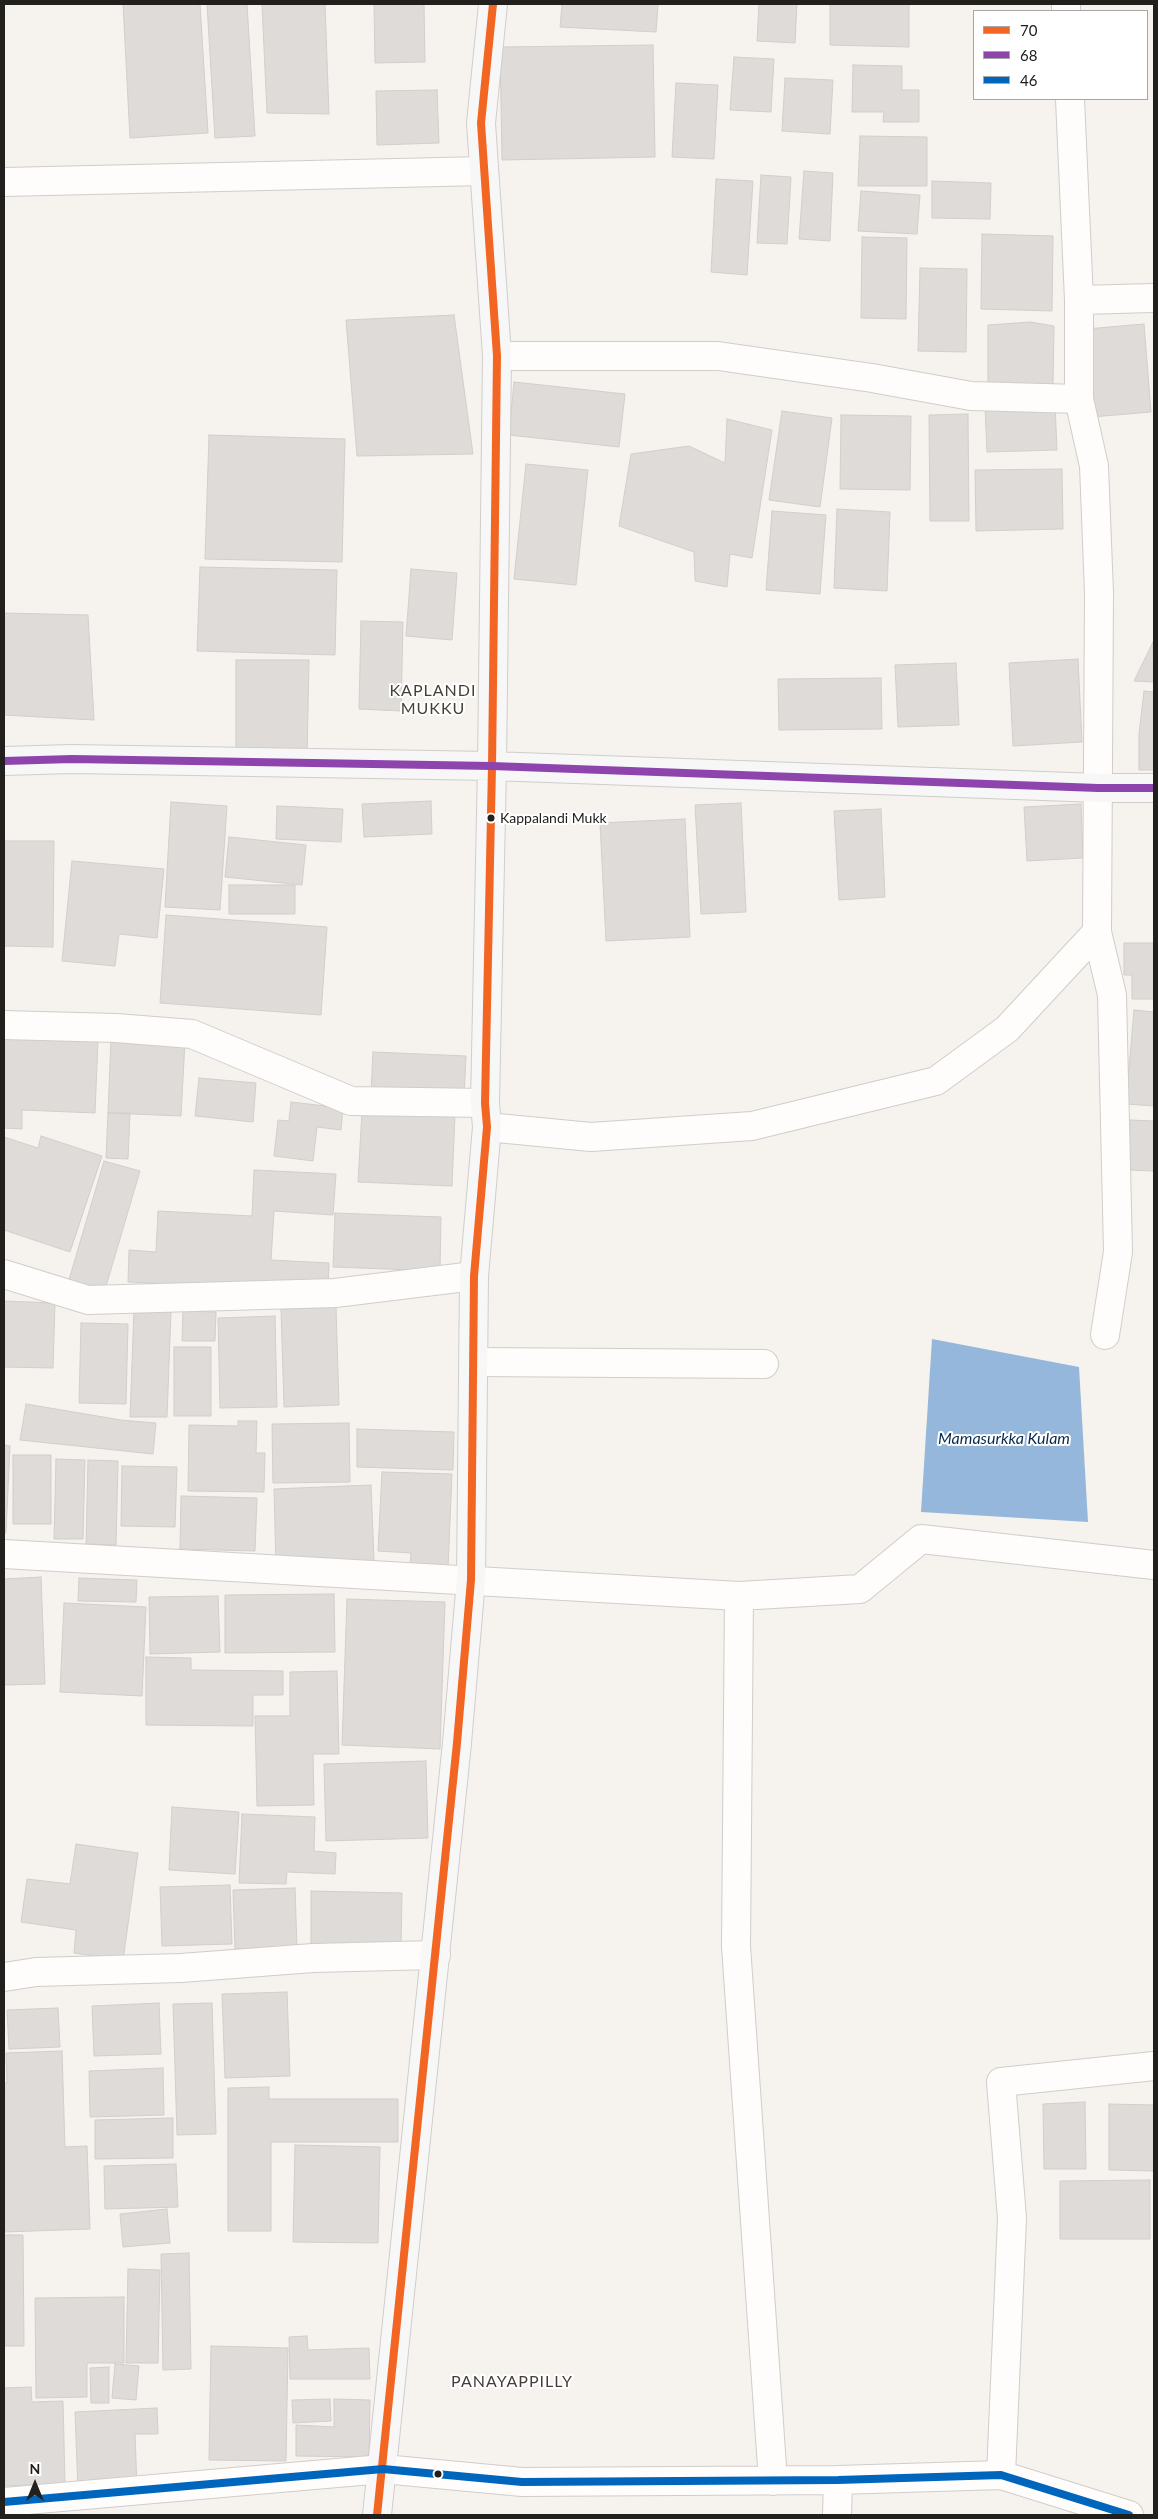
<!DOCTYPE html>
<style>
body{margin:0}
#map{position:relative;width:1158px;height:2519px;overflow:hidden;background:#f6f2ee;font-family:Lato,sans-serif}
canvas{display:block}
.frame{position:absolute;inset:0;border:5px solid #22201d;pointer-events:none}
.legend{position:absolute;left:973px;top:10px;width:175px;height:90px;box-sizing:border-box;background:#fff;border:1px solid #a7a6a5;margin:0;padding:6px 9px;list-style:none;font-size:15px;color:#22201d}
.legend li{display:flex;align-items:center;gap:10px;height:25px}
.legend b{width:25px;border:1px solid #a7a6a5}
.north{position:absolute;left:10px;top:2459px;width:50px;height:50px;-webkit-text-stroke:4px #fff;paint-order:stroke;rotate:0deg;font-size:14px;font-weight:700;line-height:20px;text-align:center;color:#22201d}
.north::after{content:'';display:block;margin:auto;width:18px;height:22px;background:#22201d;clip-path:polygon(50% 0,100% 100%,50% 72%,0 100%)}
</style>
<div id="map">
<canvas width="1158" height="2519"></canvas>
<div class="frame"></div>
<ul class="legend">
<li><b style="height:6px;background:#f26522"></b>70</li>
<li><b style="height:6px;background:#8e44ad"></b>68</li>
<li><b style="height:6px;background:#0065bd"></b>46</li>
</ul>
<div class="north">N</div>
</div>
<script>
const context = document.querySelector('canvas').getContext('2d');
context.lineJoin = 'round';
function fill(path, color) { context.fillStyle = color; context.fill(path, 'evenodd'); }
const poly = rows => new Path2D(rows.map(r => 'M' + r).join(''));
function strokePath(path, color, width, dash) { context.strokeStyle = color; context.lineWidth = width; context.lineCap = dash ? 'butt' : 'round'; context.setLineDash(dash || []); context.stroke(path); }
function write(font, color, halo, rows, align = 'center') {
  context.font = font + ' Lato,sans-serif'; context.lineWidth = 4; context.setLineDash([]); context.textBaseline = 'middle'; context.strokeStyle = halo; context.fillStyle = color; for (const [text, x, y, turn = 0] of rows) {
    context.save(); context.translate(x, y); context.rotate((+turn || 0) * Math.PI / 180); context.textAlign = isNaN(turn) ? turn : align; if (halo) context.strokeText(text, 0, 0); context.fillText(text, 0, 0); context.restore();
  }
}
const water = poly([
 [932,1339,1079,1367,1088,1522,921,1512]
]);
const building = poly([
 [123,4,200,4,208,133,130,138,123,4],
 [207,4,247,4,255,136,215,138,207,4],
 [262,4,325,4,329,114,267,113,262,4],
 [374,4,424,4,425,62,375,63,374,4],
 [562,4,658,4,656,32,560,27,562,4],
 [759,4,797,4,795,43,757,41,759,4],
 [830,4,909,4,909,47,830,45,830,4],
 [653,45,655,157,502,160,500,47,653,45],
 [734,57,774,59,771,112,730,110,734,57],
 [853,65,902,66,902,90,919,90,919,122,883,122,884,112,852,112,853,65],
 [785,78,833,80,830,134,782,131,785,78],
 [676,83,718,85,714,159,672,157,676,83],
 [437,90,439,143,377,145,376,91,437,90],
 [860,136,927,137,927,186,858,186,860,136],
 [804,171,833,173,830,241,799,239,804,171],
 [761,175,791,177,787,244,757,243,761,175],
 [716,179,753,181,747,275,711,272,716,179],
 [932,181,991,183,990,219,932,218,932,181],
 [861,191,920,195,917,234,858,231,861,191],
 [982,234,1053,236,1052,311,981,309,982,234],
 [862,237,907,238,906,319,861,318,862,237],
 [920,268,967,269,966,352,918,351,920,268],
 [454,315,473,454,357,456,346,320,454,315],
 [1030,322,1054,326,1053,384,988,383,988,325,1030,322],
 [1144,324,1151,412,1092,417,1086,329,1144,324],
 [514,382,625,394,619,447,509,435,514,382],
 [1055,404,1057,450,987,452,985,407,1055,404],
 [782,411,832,418,820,507,769,500,782,411],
 [968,414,969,521,930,521,929,415,968,414],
 [841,415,911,416,910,490,840,489,841,415],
 [727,419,772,430,752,558,730,554,727,587,695,581,694,552,619,526,631,454,689,446,725,463,727,419],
 [209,435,345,439,342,562,205,559,209,435],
 [526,464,588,470,576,585,514,579,526,464],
 [1062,469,1063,529,976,531,975,470,1062,469],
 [837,509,890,512,887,591,834,588,837,509],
 [772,511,826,515,820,594,766,590,772,511],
 [200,567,337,570,335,655,197,651,200,567],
 [411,569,457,573,452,640,406,636,411,569],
 [4,613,88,615,94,720,4,715,4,613],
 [361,621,403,622,401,711,359,709,361,621],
 [1153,642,1154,682,1134,681,1153,642],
 [1078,659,1082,742,1013,746,1009,663,1078,659],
 [236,660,309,660,307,757,236,756,236,660],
 [956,663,959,725,898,727,895,665,956,663],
 [881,678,882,729,779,730,778,679,881,678],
 [1144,691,1154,692,1154,770,1139,770,1139,734,1144,691],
 [431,801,432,834,364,837,362,804,431,801],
 [171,802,227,806,220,910,165,907,171,802],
 [741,803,746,912,701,914,695,805,741,803],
 [1081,804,1083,858,1027,861,1024,807,1081,804],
 [277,806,343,809,341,842,276,839,277,806],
 [881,809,885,897,839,900,834,811,881,809],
 [685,819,690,937,606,941,600,823,685,819],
 [229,837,306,845,302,885,225,877,229,837],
 [4,841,54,841,53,947,4,946,4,841],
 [72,861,164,869,157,938,119,934,115,966,62,961,72,861],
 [229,885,295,885,295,914,229,914,229,885],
 [166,915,327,927,321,1015,160,1003,166,915],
 [1124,943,1154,943,1154,999,1132,999,1132,975,1124,975,1124,943],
 [1134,1010,1154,1012,1154,1106,1126,1104,1134,1010],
 [4,1036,98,1040,95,1113,22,1110,22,1129,4,1128,4,1036],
 [111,1038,185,1041,181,1116,108,1113,111,1038],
 [373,1052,466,1056,464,1097,371,1093,373,1052],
 [199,1078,256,1083,253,1122,195,1116,199,1078],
 [291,1102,343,1108,341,1130,317,1127,313,1161,274,1156,278,1120,289,1121,291,1102],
 [362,1111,455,1115,452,1186,358,1182,362,1111],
 [108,1113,130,1113,128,1159,106,1158,108,1113],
 [1130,1120,1154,1121,1154,1171,1129,1170,1130,1120],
 [41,1136,102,1156,70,1252,4,1230,4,1137,38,1148,41,1136],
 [104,1161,140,1171,104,1293,68,1283,104,1161],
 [254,1170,336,1174,333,1215,274,1211,271,1260,329,1263,328,1289,287,1290,128,1282,129,1250,156,1252,158,1211,252,1216,254,1170],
 [335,1213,441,1217,440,1271,333,1267,335,1213],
 [4,1301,55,1303,53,1368,4,1367,4,1301],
 [336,1307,339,1405,284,1407,281,1309,336,1307],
 [134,1310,171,1312,167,1417,130,1417,134,1310],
 [183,1311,216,1312,215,1341,182,1341,183,1311],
 [275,1316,277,1407,220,1408,218,1318,275,1316],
 [81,1323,128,1324,126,1404,79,1403,81,1323],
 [174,1347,211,1347,211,1416,174,1416,174,1347],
 [26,1404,121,1420,156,1423,153,1454,20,1440,26,1404],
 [238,1421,257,1421,256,1453,265,1453,264,1492,188,1491,189,1425,238,1426,238,1421],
 [349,1423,350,1482,273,1483,272,1424,349,1423],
 [357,1429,454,1432,453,1470,357,1467,357,1429],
 [4,1445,10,1446,6,1533,4,1533,4,1445],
 [13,1455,51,1455,51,1524,13,1524,13,1455],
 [56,1459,85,1460,83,1539,54,1539,56,1459],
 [88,1460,118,1461,116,1545,86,1544,88,1460],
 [122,1466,177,1467,175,1527,121,1526,122,1466],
 [382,1472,452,1474,448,1568,410,1565,411,1553,378,1551,382,1472],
 [371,1485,374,1561,276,1564,274,1489,371,1485],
 [181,1496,257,1498,255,1551,180,1549,181,1496],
 [41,1577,45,1684,4,1685,4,1579,41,1577],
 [79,1578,137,1580,136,1602,78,1601,79,1578],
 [334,1594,335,1652,225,1653,225,1595,334,1594],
 [218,1596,220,1652,150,1654,149,1597,218,1596],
 [347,1599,445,1602,440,1749,342,1745,347,1599],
 [64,1603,146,1607,142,1696,60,1692,64,1603],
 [146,1657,191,1658,191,1670,283,1671,283,1695,253,1695,253,1726,146,1725,146,1657],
 [337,1671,339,1754,313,1754,314,1805,257,1806,255,1716,290,1716,290,1672,337,1671],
 [426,1761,428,1838,326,1841,324,1764,426,1761],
 [172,1807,239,1812,235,1874,169,1870,172,1807],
 [242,1814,315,1817,314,1851,336,1853,335,1874,287,1872,286,1884,239,1883,242,1814],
 [76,1844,138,1853,123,1960,74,1953,76,1930,21,1922,27,1879,70,1884,76,1844],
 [230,1885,232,1944,162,1946,160,1887,230,1885],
 [295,1888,297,1948,235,1949,233,1890,295,1888],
 [311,1891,402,1893,401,1948,311,1947,311,1891],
 [287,1992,290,2076,225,2078,222,1994,287,1992],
 [159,2003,161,2054,94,2056,92,2006,159,2003],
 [212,2003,216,2134,177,2135,173,2004,212,2003],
 [58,2008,60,2047,9,2049,7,2010,58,2008],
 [62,2051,65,2147,87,2146,90,2229,4,2232,4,2083,7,2083,6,2053,62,2051],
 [163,2068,164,2115,90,2117,89,2071,163,2068],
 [269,2087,269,2099,398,2099,398,2142,271,2142,271,2231,228,2231,228,2088,269,2087],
 [1085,2102,1086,2169,1044,2169,1043,2104,1085,2102],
 [1109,2104,1154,2105,1154,2171,1109,2170,1109,2104],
 [173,2118,173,2158,95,2159,95,2120,173,2118],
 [295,2145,380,2147,378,2243,293,2242,295,2145],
 [176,2164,178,2207,105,2209,104,2166,176,2164],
 [1150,2180,1150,2239,1060,2239,1060,2181,1150,2180],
 [167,2209,170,2243,123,2247,120,2214,167,2209],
 [4,2235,23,2235,24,2346,4,2346,4,2235],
 [189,2253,191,2369,163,2370,161,2254,189,2253],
 [128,2269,160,2270,158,2363,126,2363,128,2269],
 [124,2297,124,2363,87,2363,87,2397,36,2398,35,2298,124,2297],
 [307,2336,308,2350,369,2348,370,2379,290,2379,289,2337,307,2336],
 [211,2346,288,2348,286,2461,209,2460,211,2346],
 [115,2364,139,2366,136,2400,112,2398,115,2364],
 [109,2367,109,2403,91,2403,90,2368,109,2367],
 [31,2387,32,2402,63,2401,65,2484,4,2486,4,2388,31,2387],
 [330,2399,331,2421,293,2423,292,2400,330,2399],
 [334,2399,370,2400,369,2457,296,2456,296,2425,334,2427,334,2399],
 [157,2408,158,2434,135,2434,137,2488,78,2490,75,2412,157,2408]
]);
const street = poly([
 [1066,4,1066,11],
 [4,182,484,171],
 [1079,300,1154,298],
 [497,356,718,356,872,378,971,396,1079,399],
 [1097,932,1112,995,1118,1252,1105,1335],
 [4,1025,116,1028,192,1034,351,1101,485,1103],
 [487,1127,591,1137,752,1126,936,1081,1007,1029,1097,932,1099,593,1094,466,1079,399,1079,300,1070,99],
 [4,1274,88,1300,335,1293,474,1276],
 [475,1362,764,1364],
 [4,1554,739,1596,860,1589,921,1539,1154,1565],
 [739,1596,736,1946,773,2481],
 [4,1977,36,1972,181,1968,313,1958,436,1955],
 [1001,2475,1012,2218,1001,2082,1154,2066],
 [4,2502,383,2469,522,2482,838,2480,1001,2475,1129,2515],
 [837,2515,838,2480]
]);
const secondary = poly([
 [4,761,72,759,492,766,1098,788,1154,788],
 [377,2515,457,1743,471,1580,474,1276,487,1127,485,1103,492,766,497,356,481,123,493,4]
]);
const bus1 = poly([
 [377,2515,457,1743,471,1580,474,1276,487,1127,485,1103,492,766,497,356,481,123,493,4]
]);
const bus2 = poly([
 [4,761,72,759,492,766,1098,788,1154,788]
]);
const bus3 = poly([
 [4,2502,383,2469,522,2482,838,2480,1001,2475,1129,2515]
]);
const markers = [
 [491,818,4.5,"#22201d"],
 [438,2474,4.5,"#22201d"]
];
const busNames = [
 ["Kappalandi Mukk",500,818]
];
const neighbourhoodNames = [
 ["KAPLANDI",433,691],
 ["MUKKU",433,709],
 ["PANAYAPPILLY",512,2382]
];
const waterNames = [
 ["Mamasurkka Kulam",1004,1439]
];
fill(water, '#96b7dc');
fill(building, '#dedbd8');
strokePath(building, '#d1cecb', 1);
strokePath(street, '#d0cdca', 30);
strokePath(secondary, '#d0cdca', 30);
strokePath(street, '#fefdfc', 28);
strokePath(secondary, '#f7f7f8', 28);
strokePath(bus1, '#f26522', 8);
strokePath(bus2, '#8e44ad', 8);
strokePath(bus3, '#0065bd', 8);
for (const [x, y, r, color] of markers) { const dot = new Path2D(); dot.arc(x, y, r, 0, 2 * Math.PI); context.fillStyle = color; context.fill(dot); strokePath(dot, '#fff', 2); }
write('14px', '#22201d', '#fff', busNames, 'left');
context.letterSpacing = '1px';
write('16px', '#443f39', '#fff', neighbourhoodNames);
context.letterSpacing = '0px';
write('italic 16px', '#072a4e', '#fff', waterNames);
</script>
